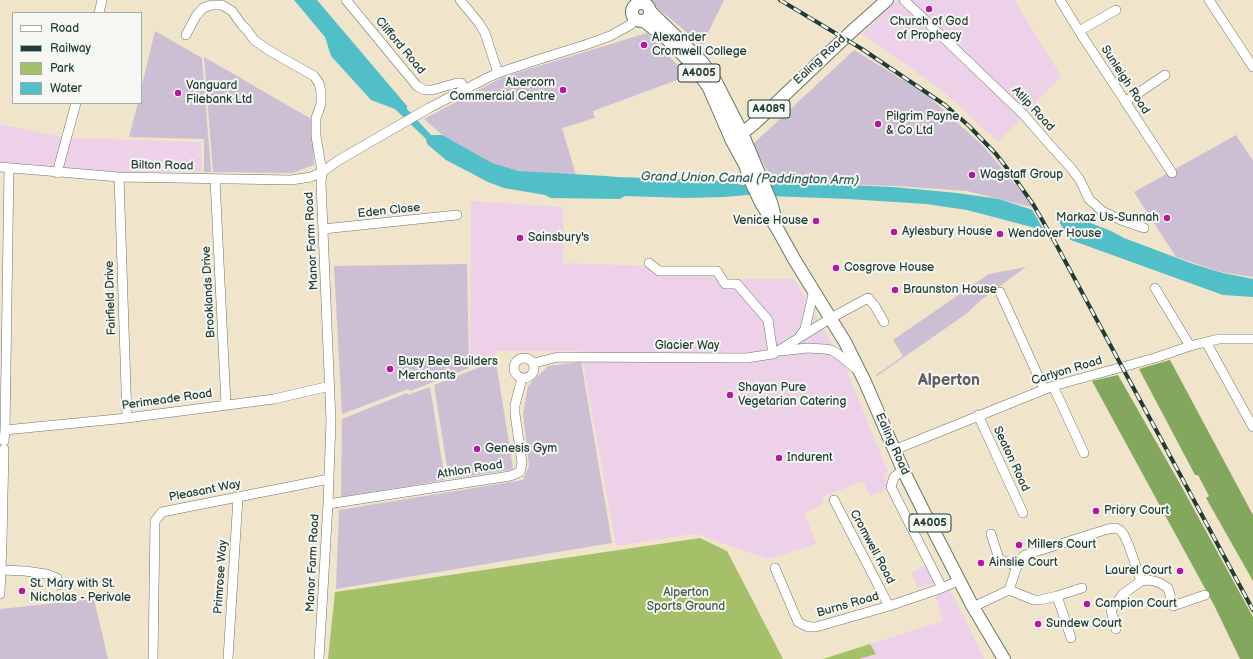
<!DOCTYPE html>
<style>
body{margin:0}
#map{position:relative;width:1253px;height:659px;overflow:hidden;background:#f0e4ca;font-family:"Balsamiq Sans",sans-serif}
canvas{display:block}
.legend{position:absolute;left:12px;top:12px;width:130px;height:92px;box-sizing:border-box;background:#f6f6f2;border:1px solid #a0aca6;margin:0;padding:5px 7px;list-style:none;font-size:12px;color:#1f3d34}
.legend li{display:flex;align-items:center;gap:8px;height:20px}
.legend b{width:20px;border:1px solid #a0aca6}
</style>
<div id="map">
<canvas width="1253" height="659"></canvas>
<ul class="legend">
<li><b style="height:5px;background:#fff"></b>Road</li>
<li><b style="height:5px;background:#1f3d34"></b>Railway</li>
<li><b style="height:11px;background:#a4c169"></b>Park</li>
<li><b style="height:11px;background:#51bfc8"></b>Water</li>
</ul>
</div>
<script>
const context = document.querySelector('canvas').getContext('2d');
context.lineJoin = 'round';
function fill(path, color) { context.fillStyle = color; context.fill(path, 'evenodd'); }
const poly = rows => new Path2D(rows.map(r => 'M' + r).join(''));
function strokePath(path, color, width, dash) { context.strokeStyle = color; context.lineWidth = width; context.lineCap = dash ? 'butt' : 'round'; context.setLineDash(dash || []); context.stroke(path); }
function write(font, color, halo, rows, align = 'center') {
  context.font = font + ' "Balsamiq Sans",sans-serif'; context.lineWidth = 4; context.setLineDash([]); context.textBaseline = 'middle'; context.strokeStyle = halo; context.fillStyle = color; for (const [text, x, y, turn = 0] of rows) {
    context.save(); context.translate(x, y); context.rotate((+turn || 0) * Math.PI / 180); context.textAlign = isNaN(turn) ? turn : align; if (halo) context.strokeText(text, 0, 0); context.fillText(text, 0, 0); context.restore();
  }
}
const built = poly([
 [897,0,1014,0,1061,76,998,142,942,90,862,34],
 [0,124,67,138,201,142,202,172,118,172,0,162],
 [471,201,563,207,563,263,647,266,653,275,709,275,715,279,794,279,845,366,888,472,883,474,889,488,870,496,863,481,822,497,824,503,804,514,817,544,768,559,699,535,693,534,616,546,581,351,498,351,490,359,470,367],
 [926,565,936,582,918,588,911,573],
 [950,589,984,659,859,659,876,654,870,644,943,621,935,595]
]);
const industrial = poly([
 [648,0,724,0,702,45],
 [155,31,202,58,211,172,204,172,204,139,129,137,138,103,141,103,141,89],
 [647,33,688,76,593,111,595,118,562,128,576,175,521,174,463,153,424,119,503,77],
 [854,50,927,95,983,146,1035,208,967,191,897,186,773,182,753,144],
 [204,57,313,120,314,165,292,173,213,172],
 [1236,135,1253,161,1253,277,1221,272,1176,257,1134,192],
 [467,264,469,368,410,391,408,389,342,414,334,266],
 [1026,267,981,300,966,314,877,376,876,375,903,356,893,340,989,274],
 [496,362,513,468,510,470,449,479,434,385,488,364],
 [581,362,612,543,336,589,339,510,523,480,529,466,523,414,528,386,548,366],
 [430,387,445,480,341,497,342,419,407,393,408,395],
 [94,599,108,659,0,659,0,609]
]);
const green = poly([
 [700,538,727,551,783,659,328,659,335,592],
 [870,644,876,654,859,659,823,659]
]);
const forest = poly([
 [1170,360,1253,515,1253,581,1206,498,1209,496,1198,475,1195,475,1139,369],
 [1118,375,1179,482,1253,617,1253,659,1240,659,1214,605,1092,381]
]);
const water = poly([
 [294,0,317,0,407,106,407,109,431,135,442,135,492,163,518,171,606,176,617,177,729,181,741,185,774,185,777,182,893,187,957,193,999,199,1072,223,1080,219,1111,231,1124,238,1148,247,1193,264,1223,273,1253,279,1253,297,1223,295,1043,230,967,210,926,204,848,199,746,195,725,197,685,198,625,196,620,199,551,198,545,195,504,188,488,182,446,160,427,144,426,139,395,109,371,100,331,56,325,37]
]);
const pier = poly([
 [1031,208,1055,215,1072,243,1046,234]
]);
const minor = poly([
 [346,0,417,86,424,90,432,90,457,83,461,83,465,89],
 [460,0,479,23,485,33,498,73],
 [904,0,1024,115,1050,145,1071,168,1080,180,1089,199,1102,211,1121,220,1144,228],
 [1060,0,1079,31,1172,173],
 [1209,0,1253,67],
 [99,13,102,0],
 [1079,31,1116,10],
 [186,35,196,16,203,8,212,5,222,5,232,11,242,25,248,31,254,40,270,51,314,76,319,83,321,92,321,104,316,118,316,136,322,172,321,183,331,421,328,504,319,659],
 [1125,102,1165,75],
 [0,167,119,177,291,180,311,177,322,172,339,160,429,108,487,78,498,73,543,58,585,45,610,36,630,25,636,19],
 [57,173,76,103],
 [119,177,127,418],
 [215,179,226,405],
 [323,229,457,215],
 [649,263,659,271,717,271,725,284,737,284,768,320,773,354],
 [1155,288,1190,346],
 [1000,292,1044,389],
 [800,336,805,329,814,290],
 [1206,342,1253,427],
 [781,351,807,348,824,349,831,350,838,354,856,369],
 '514 368a10 10 0 1 1 20 0a10 10 0 1 1-20 0Z',
 [534,363,558,357,746,358,773,354,831,318,868,298,875,306,884,322],
 [1053,386,1084,453],
 [978,415,1023,513],
 [5,430,127,418,274,399,330,386],
 [4,441,5,430,9,168],
 [894,450,1053,386,1155,358,1190,346,1206,342,1219,339,1253,339],
 [903,470,894,477,891,487,942,588],
 [834,500,889,606],
 [328,504,510,476,520,472,522,463,515,414,515,405,522,378],
 [991,534,999,559,1017,566],
 [775,568,798,622,806,626,811,627,816,627,889,606,942,588,960,580],
 [2,570,25,571,46,574,57,578,59,585],
 [1009,590,1034,600,1040,600,1057,596,1082,588],
 [0,594,2,541,4,449],
 [1057,596,1071,638],
 [973,607,1009,590,1017,566,1022,558,1025,555,1108,529,1116,528,1120,530,1124,535,1129,546,1141,581],
 [1116,629,1111,610,1123,594,1141,581,1150,580,1160,583,1168,588,1173,606,1205,595],
 [153,659,155,521,162,512,329,479],
 [228,659,238,497]
]);
const major = poly([
 '632 12a9 9 0 1 1 18 0a9 9 0 1 1-18 0Z',
 [650,11,702,62,716,82,742,133,771,202,776,221],
 [644,21,668,40,693,65,709,88,732,141,745,165,751,182,761,203,778,230,794,259,845,342,865,382,903,470,925,514,973,607,1004,659],
 [736,138,755,123,851,32,887,0]
]);
const rail = poly([
 [780,0,862,49,945,105,969,126,996,154,1013,176,1033,204,1057,246,1253,610]
]);
const markers = [
 [929,9,4,"#b5179e"],
 [644,45,4,"#b5179e"],
 [563,90,4,"#b5179e"],
 [178,93,4,"#b5179e"],
 [878,124,4,"#b5179e"],
 [972,175,4,"#b5179e"],
 [1167,218,4,"#b5179e"],
 [816,221,4,"#b5179e"],
 [894,232,4,"#b5179e"],
 [1000,234,4,"#b5179e"],
 [520,238,4,"#b5179e"],
 [836,268,4,"#b5179e"],
 [895,290,4,"#b5179e"],
 [390,369,4,"#b5179e"],
 [730,395,4,"#b5179e"],
 [477,449,4,"#b5179e"],
 [779,458,4,"#b5179e"],
 [1096,511,4,"#b5179e"],
 [1019,545,4,"#b5179e"],
 [981,563,4,"#b5179e"],
 [1180,571,4,"#b5179e"],
 [22,591,4,"#b5179e"],
 [1087,604,4,"#b5179e"],
 [1038,624,4,"#b5179e"]
];
const shields = [
 [699,73,42],
 [769,109,42],
 [930,523,42]
];
const shieldNames = [
 ["A4005",699,73],
 ["A4089",769,109],
 ["A4005",930,523]
];
const poiNames = [
 ["Church of God",929,22,"center"],
 ["of Prophecy",929,36,"center"],
 ["Alexander",652,38],
 ["Cromwell College",652,52],
 ["Abercorn",555,83,"right"],
 ["Commercial Centre",555,97,"right"],
 ["Vanguard",186,86],
 ["Filebank Ltd",186,100],
 ["Pilgrim Payne",886,117],
 ["& Co Ltd",886,131],
 ["Wagstaff Group",980,175],
 ["Markaz Us-Sunnah",1159,218,"right"],
 ["Venice House",808,221,"right"],
 ["Aylesbury House",902,232],
 ["Wendover House",1008,234],
 ["Sainsbury's",528,238],
 ["Cosgrove House",844,268],
 ["Braunston House",903,290],
 ["Busy Bee Builders",398,362],
 ["Merchants",398,376],
 ["Shayan Pure",738,388],
 ["Vegetarian Catering",738,402],
 ["Genesis Gym",485,449],
 ["Indurent",787,458],
 ["Priory Court",1104,511],
 ["Millers Court",1027,545],
 ["Ainslie Court",989,563],
 ["Laurel Court",1172,571,"right"],
 ["St. Mary with St.",30,584],
 ["Nicholas - Perivale",30,598],
 ["Campion Court",1095,604],
 ["Sundew Court",1046,624]
];
const streetNames = [
 ["Clifford Road",400,46,50],
 ["Ealing Road",820,60,-43],
 ["Sunleigh Road",1125,80,57],
 ["Atlip Road",1033,109,47],
 ["Bilton Road",162,166,1],
 ["Eden Close",389,211,-6],
 ["Manor Farm Road",312,241,-93],
 ["Brooklands Drive",209,292,-93],
 ["Fairfield Drive",111,298,-92],
 ["Glacier Way",687,346],
 ["Carlyon Road",1067,371,-17],
 ["Perimeade Road",167,400,-8],
 ["Ealing Road",892,444,66],
 ["Seaton Road",1011,459,65],
 ["Athlon Road",470,470,-9],
 ["Pleasant Way",205,491,-11],
 ["Cromwell Road",872,547,62],
 ["Manor Farm Road",313,563,-87],
 ["Primrose Way",221,577,-86],
 ["Burns Road",848,605,-16]
];
const parkNames = [
 ["Alperton",686,593],
 ["Sports Ground",686,607]
];
const waterNames = [
 ["Grand Union Canal (Paddington Arm)",750,179,1]
];
const districtNames = [
 ["Alperton",949,381]
];
fill(built, '#edd1e9');
fill(industrial, '#ccbfd4');
fill(green, '#a4c169');
fill(forest, '#83a75d');
fill(water, '#51bfc8');
fill(pier, '#f0e4ca');
strokePath(minor, '#687768', 10);
strokePath(major, '#687768', 14);
strokePath(minor, '#fff', 9);
strokePath(major, '#fff', 12);
strokePath(rail, '#1f3d34', 4);
strokePath(rail, '#f6f6f2', 2.5, [8]);
for (const [x, y, r, color] of markers) { const dot = new Path2D(); dot.arc(x, y, r, 0, 2 * Math.PI); context.fillStyle = color; context.fill(dot); strokePath(dot, '#f6f6f2', 1.5); }
for (const [x, y, w] of shields) { const box = new Path2D(); box.roundRect(x - w / 2, y - 9, w, 18, 3); context.fillStyle = '#f6f6f2'; context.fill(box); strokePath(box, '#1f3d34', 1); }
write('bold 11px', '#1f3d34', null, shieldNames);
write('12px', '#1f3d34', '#f6f6f2', poiNames, 'left');
write('12px', '#1f3d34', '#f6f6f2', streetNames);
write('12px', '#405e41', '#f6f6f2', parkNames);
write('italic 13px', '#2c5e59', '#f6f6f2', waterNames);
write('bold 16px', '#605c63', '#f6f6f2', districtNames);
</script>
